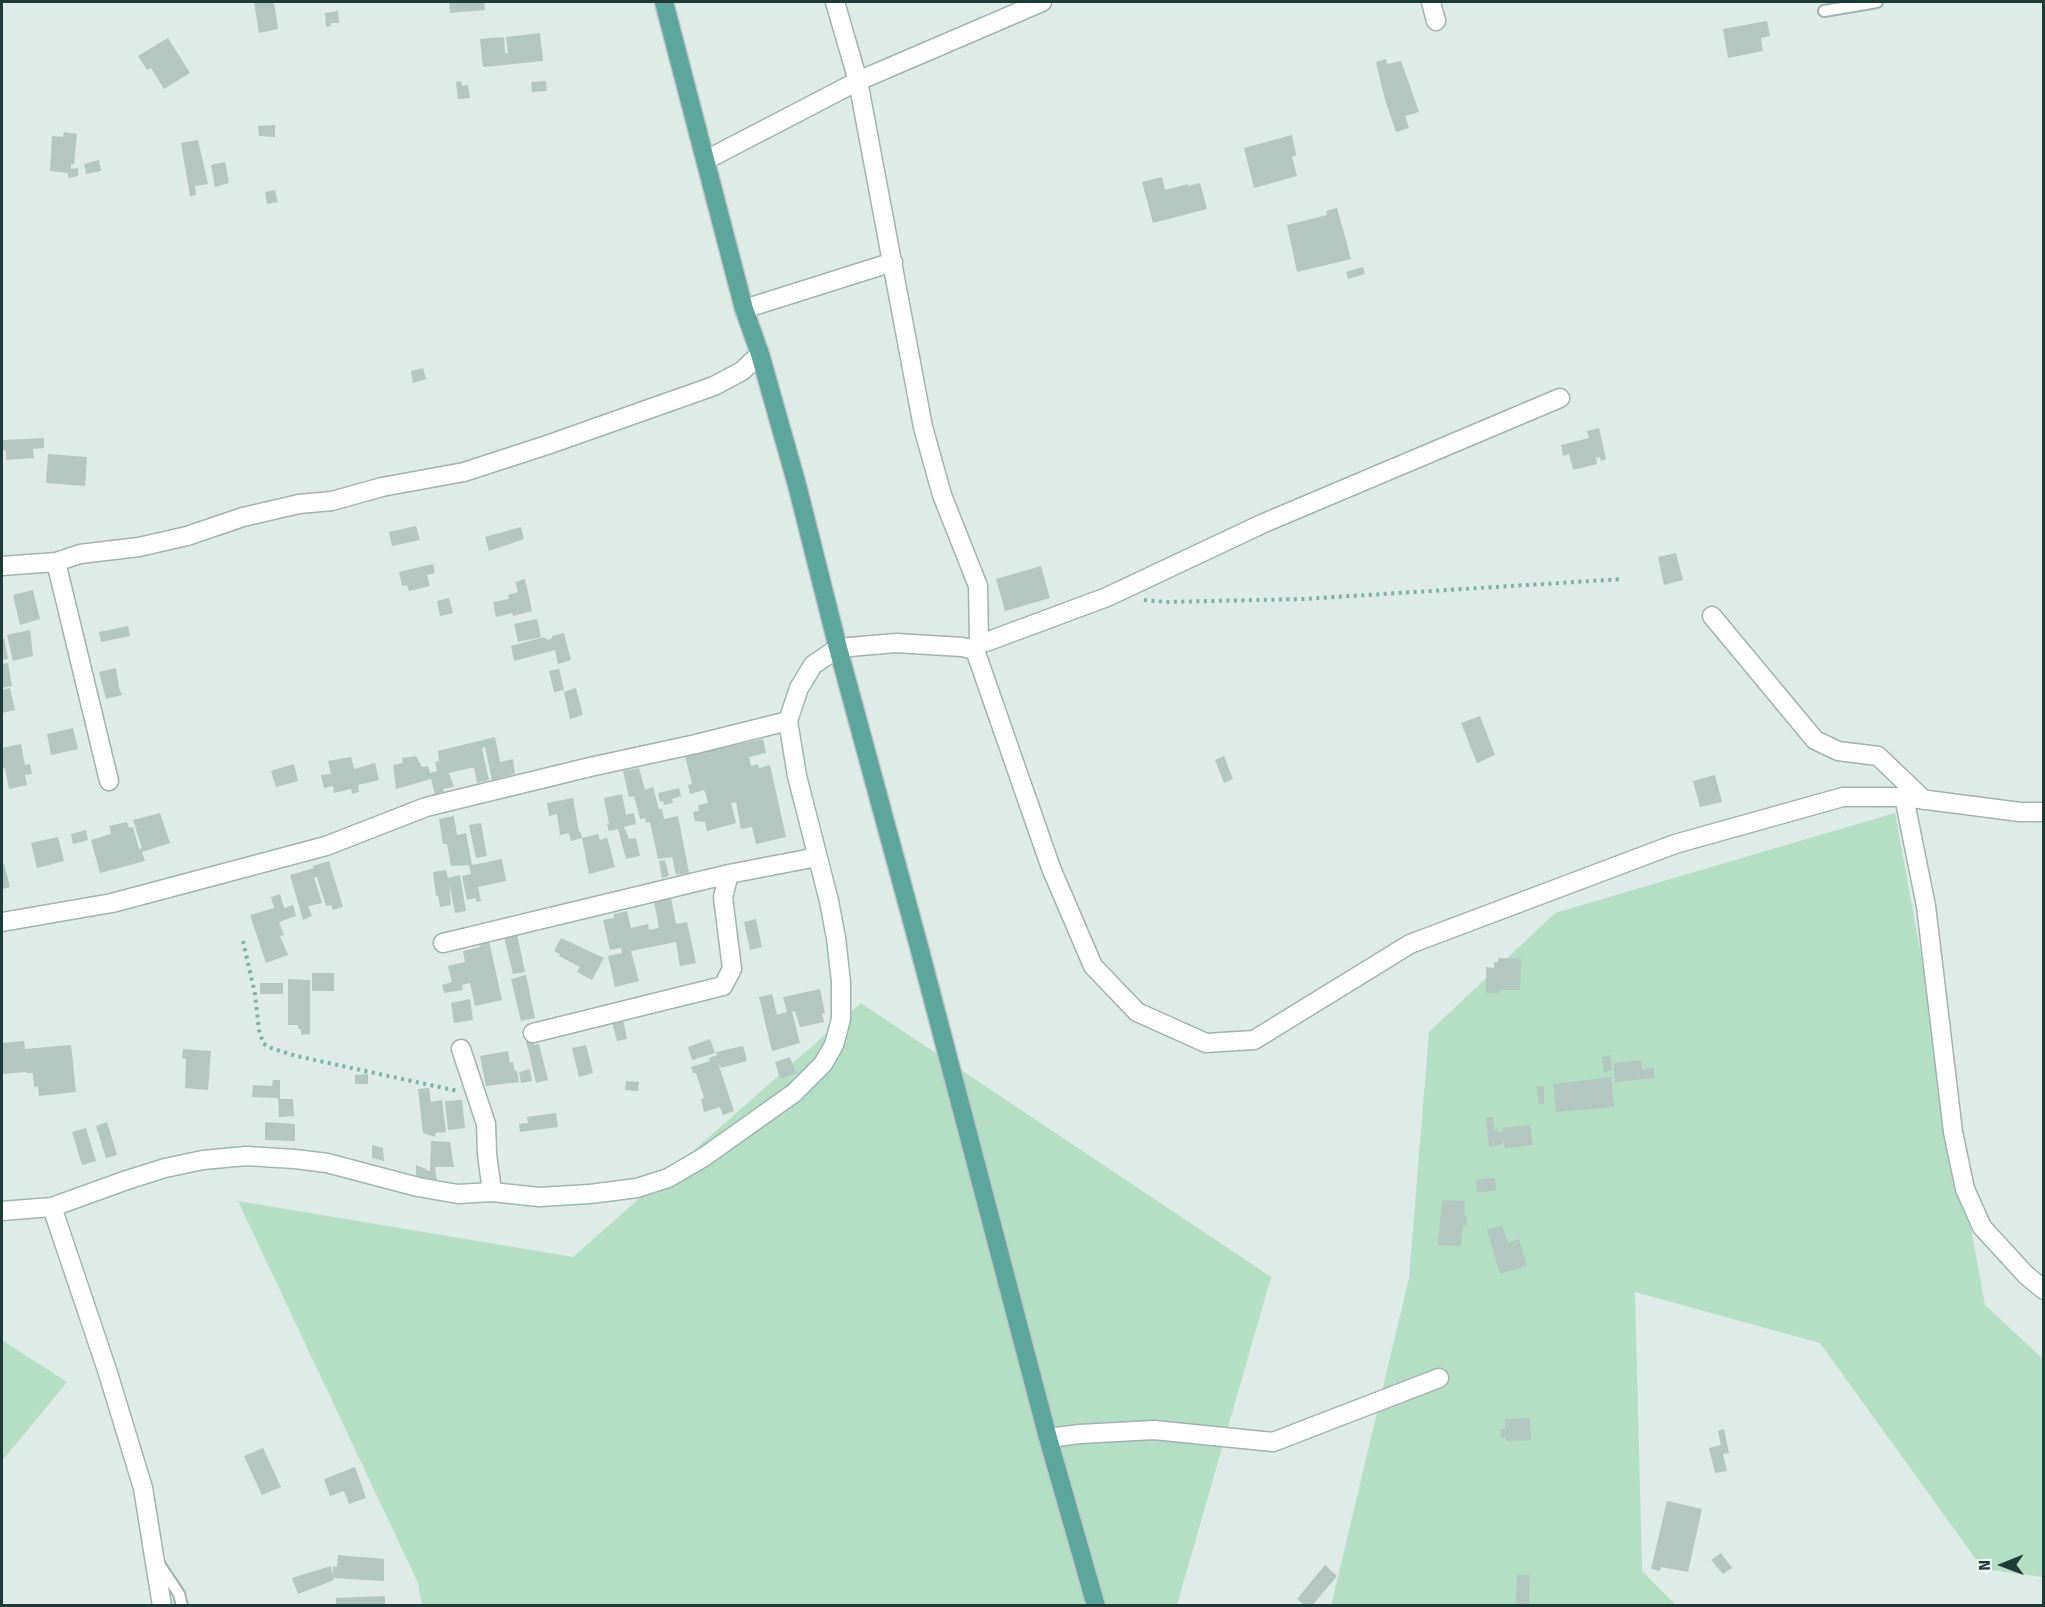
<!DOCTYPE html>
<style>
body{margin:0}
#map{position:relative;width:2045px;height:1607px;overflow:hidden;background:#deebe7;font-family:"Fira Sans",sans-serif}
canvas{display:block}
.frame{position:absolute;inset:0;border:3px solid #1d3c38;pointer-events:none}
.north{position:absolute;left:1973px;top:1535px;width:60px;height:60px;-webkit-text-stroke:4px #eef8f4;paint-order:stroke;rotate:269deg;font-size:16px;font-weight:700;line-height:24px;text-align:center;color:#1d3c38}
.north::after{content:'';display:block;margin:auto;width:21px;height:27px;background:#1d3c38;clip-path:polygon(50% 0,100% 100%,50% 72%,0 100%)}
</style>
<div id="map">
<canvas width="2045" height="1607"></canvas>
<div class="frame"></div>
<div class="north">N</div>
</div>
<script>
const context = document.querySelector('canvas').getContext('2d');
context.lineJoin = 'round';
function fill(path, color) { context.fillStyle = color; context.fill(path, 'evenodd'); }
const poly = rows => new Path2D(rows.map(r => 'M' + r).join(''));
function strokePath(path, color, width, dash) { context.strokeStyle = color; context.lineWidth = width; context.lineCap = dash ? 'butt' : 'round'; context.setLineDash(dash || []); context.stroke(path); }
const green = poly([
 [1895,813,1985,1305,2043,1359,2043,1577,1983,1569,1820,1343,1635,1292,1642,1571,1676,1605,1331,1606,1409,1278,1429,1032,1555,913],
 [861,1003,1271,1277,1177,1605,422,1605,418,1583,238,1201,573,1257],
 [2,1340,67,1382,2,1461]
]);
const building = poly([
 [254,2,274,2,278,29,259,33],
 [449,2,484,2,485,10,450,13],
 [338,11,339,23,331,23,331,26,326,27,325,13],
 [1767,21,1770,36,1761,38,1763,51,1728,58,1723,29],
 [540,33,543,61,483,67,480,39,504,37,505,53,508,53,506,37],
 [168,38,190,73,164,89,151,68,147,70,138,56],
 [1386,59,1387,64,1401,61,1419,112,1405,116,1409,128,1396,132,1385,100,1376,62],
 [461,81,462,86,468,85,470,98,458,99,456,82],
 [546,81,547,91,532,92,531,82],
 [275,125,275,137,259,136,258,126],
 [64,132,77,134,74,164,71,164,71,169,78,168,78,176,68,178,68,173,50,171,52,136,63,137],
 [1292,135,1296,155,1292,157,1297,176,1254,188,1244,148],
 [198,140,208,184,195,186,196,195,190,196,181,143],
 [99,160,101,171,86,174,84,164],
 [225,162,229,183,215,187,211,165],
 [1162,177,1165,190,1188,184,1188,186,1200,183,1207,209,1153,223,1142,182],
 [275,190,278,202,267,204,265,192],
 [1337,208,1351,259,1297,272,1287,225,1327,215,1326,211],
 [1363,267,1365,274,1348,279,1346,272],
 [423,368,426,379,413,383,411,371],
 [1599,428,1606,459,1601,461,1600,457,1596,458,1597,464,1573,470,1569,454,1563,456,1561,445,1589,438,1587,431],
 [44,438,44,448,33,449,34,458,6,460,6,450,2,451,2,440],
 [48,454,87,457,85,486,46,483],
 [416,526,420,540,392,546,389,532],
 [521,527,524,539,489,551,485,537],
 [1676,553,1683,580,1664,585,1658,557],
 [433,564,435,573,427,575,430,586,409,591,407,585,402,586,399,572],
 [1041,566,1050,598,1005,611,996,579],
 [525,579,532,611,513,616,512,613,496,617,493,602,509,599,508,595,518,592,515,582],
 [33,590,40,619,20,625,13,595],
 [449,598,453,613,440,616,437,601],
 [537,619,541,637,518,642,514,624],
 [128,626,130,636,101,642,99,632],
 [30,630,33,656,13,661,7,635],
 [564,633,571,660,558,664,555,650,514,661,511,646,544,637,548,640,552,638,552,636],
 [4,638,8,659,2,660,2,639],
 [8,663,12,686,2,688,2,664],
 [116,668,119,688,122,695,106,699,99,672],
 [559,669,564,690,554,692,549,671],
 [10,688,15,710,2,713,2,690],
 [576,688,583,715,570,719,564,692],
 [1480,716,1495,755,1477,763,1461,723],
 [73,728,78,749,51,755,47,734],
 [495,737,500,762,513,759,515,774,492,780,485,747,482,748,489,780,477,783,474,768,470,768,449,773,454,787,443,789,444,793,436,798,431,779,396,789,393,765,403,763,402,758,416,756,422,767,428,766,430,773,437,771,435,762,439,761,438,751],
 [763,739,766,753,749,757,751,766,758,764,759,768,770,765,786,837,756,844,752,827,741,829,736,802,731,803,736,823,707,831,705,822,695,821,693,812,699,811,698,805,708,803,706,794,704,790,690,794,688,785,692,784,685,756],
 [21,744,25,765,30,764,32,774,25,775,27,785,9,789,5,768,2,769,2,748],
 [1224,756,1233,779,1224,783,1215,760],
 [351,757,354,769,375,763,379,780,358,785,359,792,352,794,351,789,334,793,333,786,324,788,321,775,331,774,328,761],
 [294,764,298,781,276,787,271,771],
 [639,768,645,790,653,787,659,809,662,809,664,819,678,816,689,873,676,875,672,857,658,859,650,822,646,823,645,818,640,819,634,796,629,797,623,771],
 [1715,775,1722,802,1700,807,1693,781],
 [679,788,681,796,672,799,673,803,664,805,663,801,660,802,658,793],
 [622,794,626,815,634,813,636,824,624,827,629,839,636,838,640,856,626,859,618,829,609,831,607,824,609,824,604,798],
 [573,798,579,832,580,831,582,838,571,841,569,833,560,835,557,814,549,816,547,803],
 [160,813,170,843,142,852,145,861,100,873,91,840,111,834,109,826,127,822,129,828,133,827,139,849,142,848,133,820],
 [454,816,457,835,466,833,472,865,502,859,506,881,478,887,481,901,476,902,476,898,467,900,462,876,471,874,469,865,451,866,447,844,443,844,439,819],
 [481,823,487,856,476,858,469,825],
 [86,830,88,840,73,844,71,834],
 [598,834,600,840,607,838,615,867,589,874,582,838],
 [58,837,64,861,37,868,31,843],
 [665,860,669,876,662,878,659,861],
 [329,861,343,907,333,910,331,905,326,906,317,877,314,877,322,903,308,906,312,916,303,920,290,875,314,868,313,866],
 [4,864,10,887,2,889,2,865],
 [446,870,448,878,460,875,466,911,455,913,449,883,451,905,440,907,438,896,436,896,433,872],
 [280,894,284,908,293,905,296,916,279,922,284,935,280,936,288,955,266,963,250,915,274,908,271,897],
 [671,898,676,924,687,922,696,963,680,966,676,942,631,951,639,981,615,987,608,956,622,953,621,948,610,950,603,920,614,918,614,914,627,911,631,928,648,924,649,930,659,928,654,901],
 [756,919,762,947,750,950,744,922],
 [517,934,525,972,513,974,504,937],
 [561,938,604,958,592,980,577,972,580,967,559,956,560,954,554,951],
 [489,941,502,1000,475,1006,470,983,462,985,463,990,444,993,442,985,452,982,448,966,465,962,463,951,480,947,479,943],
 [1498,958,1521,959,1520,990,1499,990,1499,993,1486,993,1486,967,1494,968,1494,962,1498,962],
 [312,973,334,973,334,991,312,991],
 [526,975,535,1018,521,1021,511,979],
 [288,979,310,980,310,1034,301,1035,301,1029,298,1029,298,1025,288,1025],
 [260,983,283,983,283,994,260,994],
 [820,989,825,1013,822,1014,824,1022,800,1027,795,1011,792,1012,800,1043,772,1051,759,997,772,994,777,1015,787,1012,783,997],
 [470,999,473,1020,454,1023,451,1003],
 [623,1020,627,1039,617,1041,612,1022],
 [710,1039,715,1053,692,1060,688,1047],
 [533,1040,534,1045,539,1044,548,1080,536,1083,526,1041],
 [24,1041,25,1049,71,1045,76,1092,39,1096,38,1086,34,1087,33,1073,27,1073,26,1072,2,1074,2,1043],
 [586,1045,593,1073,579,1077,572,1048],
 [743,1046,747,1061,721,1068,720,1065,719,1066,734,1111,723,1115,720,1107,704,1112,701,1099,704,1098,696,1073,693,1073,691,1067,710,1061,709,1058,717,1055,716,1052],
 [183,1049,211,1051,208,1090,185,1088,186,1059,182,1058],
 [508,1051,510,1063,513,1062,515,1071,517,1071,519,1082,486,1086,480,1056],
 [1610,1055,1612,1069,1604,1073,1602,1057],
 [790,1057,796,1073,780,1079,775,1062],
 [1641,1060,1642,1070,1654,1068,1654,1078,1615,1082,1614,1063],
 [530,1069,532,1081,521,1083,519,1072],
 [368,1074,368,1084,355,1084,355,1075],
 [1611,1077,1614,1107,1556,1112,1553,1084],
 [273,1080,280,1080,280,1099,293,1099,294,1116,279,1117,278,1098,252,1097,253,1085,272,1086],
 [626,1081,639,1082,638,1091,625,1090],
 [1537,1086,1544,1086,1544,1104,1538,1104],
 [429,1088,431,1102,442,1100,446,1132,435,1133,436,1137,423,1133,418,1089],
 [462,1100,465,1128,448,1130,445,1101],
 [556,1113,558,1127,520,1132,519,1124,528,1123,527,1117],
 [1493,1117,1494,1130,1497,1129,1497,1132,1503,1132,1503,1128,1530,1125,1533,1145,1505,1148,1503,1138,1503,1144,1489,1147,1486,1118],
 [107,1122,117,1155,106,1158,96,1126],
 [265,1122,295,1124,295,1141,265,1140],
 [86,1128,96,1161,82,1165,72,1132],
 [431,1141,450,1142,454,1167,435,1167,437,1183,416,1177,416,1165,426,1169,427,1171,430,1171],
 [372,1145,383,1148,384,1161,372,1158],
 [1495,1178,1496,1190,1477,1193,1476,1180],
 [1442,1200,1465,1201,1464,1215,1467,1216,1466,1226,1463,1225,1461,1246,1438,1245],
 [1502,1225,1508,1243,1519,1239,1527,1266,1500,1274,1487,1230],
 [1530,1418,1531,1440,1506,1441,1505,1437,1501,1438,1501,1429,1505,1429,1505,1419],
 [1724,1429,1729,1453,1723,1454,1727,1471,1715,1473,1709,1448,1721,1445,1718,1431],
 [263,1448,281,1487,262,1495,244,1456],
 [355,1467,366,1498,349,1504,344,1491,330,1496,324,1479],
 [1667,1501,1702,1509,1688,1572,1661,1567,1660,1571,1651,1569],
 [1721,1553,1732,1568,1723,1574,1711,1560],
 [338,1555,384,1559,384,1581,333,1578,334,1580,298,1594,292,1578,331,1566,333,1575,333,1566,337,1567],
 [1325,1565,1337,1576,1312,1606,1305,1606,1297,1599],
 [1517,1575,1530,1575,1529,1606,1516,1606],
 [385,1596,385,1606,336,1606,336,1598]
]);
const path = poly([
 [1144,600,1166,602,1303,599,1623,579],
 [243,941,255,994,259,1030,263,1043,268,1047,296,1056,458,1091]
]);
const lane = poly([
 [1824,11,1877,2],
 [159,1564,179,1594,182,1606]
]);
const street = poly([
 [835,2,858,81,923,427,942,495,978,586,979,639,975,650,1051,868,1093,966,1137,1012,1206,1043,1254,1040,1410,944,1675,844,1843,797,1904,797,2020,812,2044,812],
 [1431,2,1436,21],
 [706,160,858,81,1042,2],
 [744,309,893,262],
 [56,562,109,781],
 [2,566,56,562,80,554,139,547,187,536,243,517,299,504,332,501,382,487,464,472,547,445,714,386,742,371,760,354],
 [1712,616,1815,740,1838,751,1878,756,1924,800],
 [979,639,986,642,1107,597,1264,523,1560,398],
 [838,648,896,643,962,647,975,650],
 [1904,797,1926,906,1953,1132,1965,1189,1982,1227,2026,1275,2044,1290],
 [2,922,112,903,326,846,426,807,590,767,696,744,788,721],
 [443,943,729,874,817,857],
 [533,1033,723,986,732,969,723,897,729,874],
 [461,1049,486,1124,487,1154,492,1192],
 [52,1207,107,1370,143,1488,162,1606],
 [1048,1438,1080,1434,1154,1430,1273,1442,1439,1378]
]);
const secondary = poly([
 [2,1211,52,1207,127,1180,165,1168,203,1160,246,1156,295,1159,327,1163,418,1187,458,1194,492,1192,539,1197,590,1194,637,1188,668,1178,704,1157,794,1093,823,1064,834,1045,841,1019,841,982,836,938,829,901,797,776,788,721,799,688,813,665,838,648]
]);
const primary = poly([
 [664,2,744,309,760,354,797,485,838,648,918,943,1048,1438,1096,1606]
]);
fill(green, '#b4dfc4');
fill(building, '#b3c6c0');
strokePath(lane, '#a0b3af', 14);
strokePath(street, '#a0b3af', 21);
strokePath(secondary, '#9bb8b1', 21);
strokePath(primary, '#c0c8c7', 21);
strokePath(path, '#7bb2a7', 4, [3, 4.5]);
strokePath(lane, '#fff', 10);
strokePath(street, '#fff', 18);
strokePath(secondary, '#fff', 18);
strokePath(primary, '#5da69b', 18);
</script>
